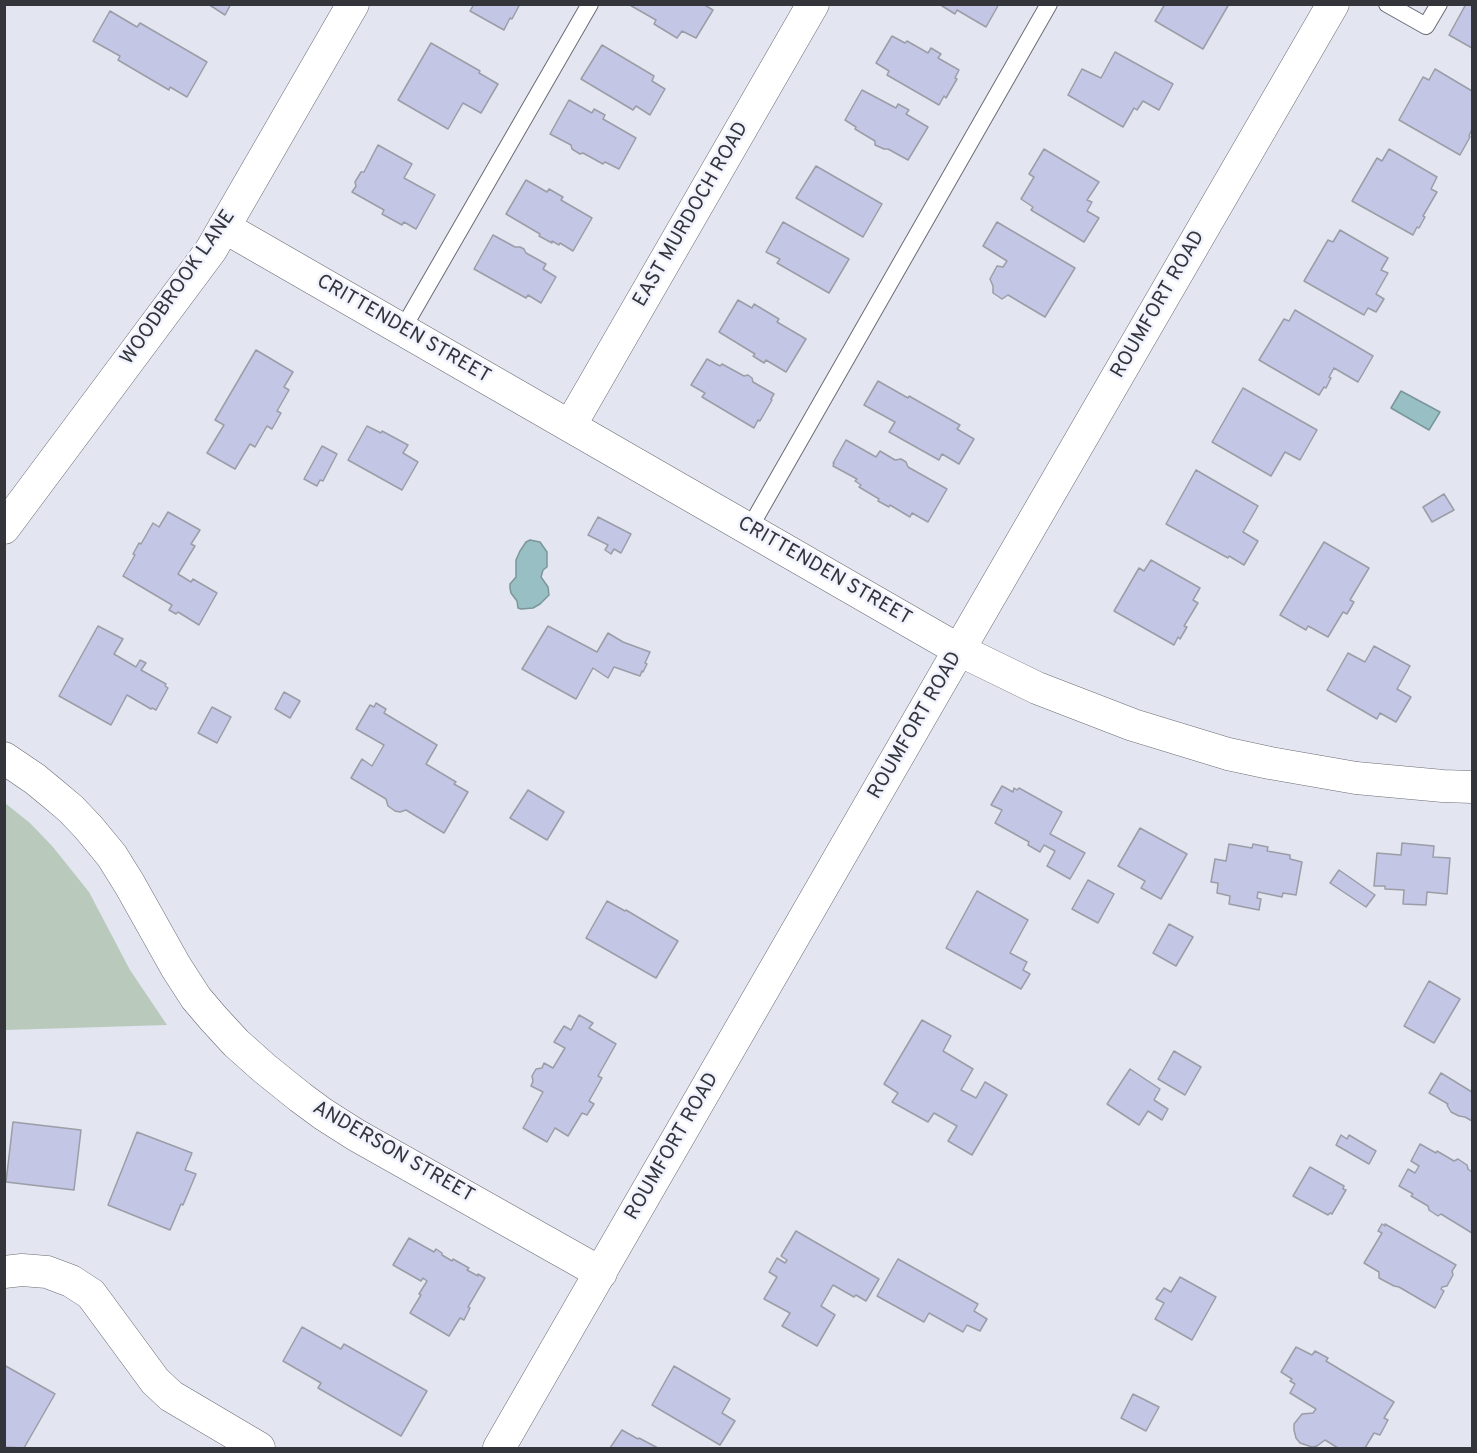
<!DOCTYPE html>
<style>
body{margin:0}
#map{position:relative;width:1477px;height:1453px;overflow:hidden;background:#e3e5f0;font-family:Overpass,sans-serif}
canvas{display:block}
.frame{position:absolute;inset:0;border:6px solid #34353a;pointer-events:none}
</style>
<div id="map">
<canvas width="1477" height="1453"></canvas>
<div class="frame"></div>
</div>
<script>
const context = document.querySelector('canvas').getContext('2d');
context.lineJoin = 'round';
function fill(path, color) { context.fillStyle = color; context.fill(path, 'evenodd'); }
const poly = rows => new Path2D(rows.map(r => 'M' + r).join(''));
function strokePath(path, color, width, dash) { context.strokeStyle = color; context.lineWidth = width; context.lineCap = dash ? 'butt' : 'round'; context.setLineDash(dash || []); context.stroke(path); }
function write(font, color, halo, rows, align = 'center') {
  context.font = font + ' Overpass,sans-serif'; context.lineWidth = 5; context.setLineDash([]); context.textBaseline = 'middle'; context.strokeStyle = halo; context.fillStyle = color; for (const [text, x, y, turn = 0] of rows) {
    context.save(); context.translate(x, y); context.rotate((+turn || 0) * Math.PI / 180); context.textAlign = isNaN(turn) ? turn : align; if (halo) context.strokeText(text, 0, 0); context.fillText(text, 0, 0); context.restore();
  }
}
const green = poly([
 [5,803,30,823,53,847,89,892,130,970,167,1025,5,1030]
]);
const water = poly([
 [1401,391,1440,412,1429,430,1391,408,1401,391],
 [530,540,540,542,547,552,547,567,543,570,541,577,548,587,549,595,540,604,533,608,521,609,518,608,517,601,511,593,510,588,510,584,516,577,516,560,520,551,526,542,530,540]
]);
const building = poly([
 [208,4,231,4,225,15,208,4],
 [474,4,520,4,512,19,510,18,504,30,470,11,474,4],
 [628,4,703,4,713,10,696,38,682,31,677,38,654,24,656,20,628,4],
 [939,4,999,4,986,27,957,10,955,14,939,4],
 [1165,4,1229,4,1203,49,1155,21,1165,4],
 [1466,4,1472,4,1472,48,1449,35,1466,4],
 [110,11,137,27,140,23,207,62,187,97,170,87,169,90,118,60,120,56,93,41,110,11],
 [892,36,905,43,907,41,928,53,931,48,941,54,938,58,959,70,955,78,957,79,946,98,944,96,939,105,887,75,889,71,876,63,892,36],
 [431,43,480,71,479,73,498,84,481,113,463,103,448,129,398,100,431,43],
 [602,45,654,76,652,81,665,89,650,115,636,106,633,110,581,79,602,45],
 [1115,52,1173,84,1159,110,1143,101,1137,110,1134,108,1123,127,1068,95,1082,69,1101,78,1115,52],
 [1435,69,1472,91,1472,129,1469,136,1470,137,1460,155,1399,120,1423,77,1429,80,1435,69],
 [862,90,896,108,898,104,909,110,906,114,928,127,908,160,888,149,884,149,875,145,875,141,855,129,856,127,845,120,862,90],
 [569,100,592,113,594,109,605,115,603,119,636,138,619,169,605,162,603,164,583,153,580,154,572,149,571,145,550,134,569,100],
 [378,145,412,164,404,178,435,195,416,229,404,222,402,225,382,214,384,210,352,192,356,186,355,182,361,172,364,172,378,145],
 [1044,149,1099,182,1087,200,1092,202,1087,211,1099,218,1084,242,1031,210,1033,207,1021,199,1034,177,1029,174,1044,149],
 [1389,149,1437,177,1431,189,1437,192,1423,216,1425,217,1419,228,1417,227,1413,235,1352,201,1377,158,1382,161,1389,149],
 [816,166,882,204,863,237,796,198,816,166],
 [526,180,547,192,549,189,563,197,561,200,592,218,573,251,560,243,559,245,552,241,552,243,539,236,540,234,506,214,526,180],
 [783,222,849,259,829,293,777,263,780,259,766,252,783,222],
 [997,222,1075,268,1045,317,1008,295,1002,299,993,293,993,286,990,279,997,266,1003,267,1007,261,983,246,997,222],
 [1340,230,1388,258,1381,270,1388,273,1376,294,1384,299,1376,312,1368,308,1364,315,1304,281,1328,240,1333,242,1340,230],
 [493,235,515,247,520,247,524,249,526,253,546,264,543,269,556,277,541,303,528,295,526,298,474,269,493,235],
 [738,300,752,308,754,304,779,319,777,322,806,339,786,372,766,360,764,363,753,356,755,354,719,332,738,300],
 [1295,310,1373,356,1358,382,1334,368,1329,377,1331,378,1326,388,1324,387,1319,395,1259,360,1284,319,1289,321,1295,310],
 [256,350,293,372,284,387,289,390,277,411,281,413,272,429,267,426,255,447,250,444,235,469,207,453,224,425,215,420,256,350],
 [707,359,720,366,722,364,744,376,748,375,752,378,753,382,774,394,771,399,772,400,760,421,758,420,754,428,702,397,705,393,691,385,707,359],
 [878,381,908,398,909,396,960,425,957,429,974,439,959,464,942,454,939,460,889,432,895,422,864,405,878,381],
 [1243,388,1317,430,1300,460,1285,452,1271,476,1212,442,1243,388],
 [367,426,381,433,382,431,408,445,403,453,418,462,402,490,348,460,367,426],
 [846,440,876,457,880,451,895,460,901,459,906,462,908,467,947,489,928,522,912,513,910,517,890,505,889,507,878,501,879,499,859,487,861,485,855,481,857,479,833,466,834,463,833,463,846,440],
 [322,446,337,454,323,481,320,480,317,486,304,479,322,446],
 [1196,470,1258,506,1243,532,1258,541,1244,565,1229,556,1228,558,1166,524,1196,470],
 [1444,494,1454,510,1432,522,1423,507,1444,494],
 [168,512,200,530,191,544,195,546,178,574,191,582,193,579,217,593,199,625,178,612,176,614,169,610,172,605,123,576,135,555,133,554,139,543,141,544,153,523,159,527,168,512],
 [598,517,631,534,621,553,614,549,611,554,605,550,608,545,588,535,598,517],
 [1324,542,1369,568,1350,600,1354,602,1347,614,1343,612,1328,637,1308,626,1306,630,1280,615,1324,542],
 [1151,560,1200,588,1193,600,1198,603,1184,626,1187,627,1180,639,1178,637,1174,645,1114,611,1139,568,1144,571,1151,560],
 [98,626,123,639,114,654,136,667,140,660,146,663,141,670,166,684,165,686,168,688,156,710,152,708,151,709,127,695,111,725,59,696,98,626],
 [548,626,597,652,608,633,623,642,650,652,645,663,647,664,643,672,642,671,640,676,614,667,608,678,593,668,576,699,522,669,548,626],
 [1374,646,1410,666,1397,689,1411,697,1396,722,1380,713,1377,719,1327,690,1348,653,1365,662,1374,646],
 [284,692,300,701,290,718,275,709,284,692],
 [376,703,386,709,384,713,437,745,426,764,456,782,454,784,468,792,444,833,406,810,400,812,395,811,388,806,386,799,351,778,362,759,372,766,384,745,356,729,370,705,374,707,376,703],
 [212,707,231,717,217,743,198,733,212,707],
 [1002,786,1013,792,1014,788,1017,790,1019,788,1062,812,1050,834,1085,853,1070,879,1047,866,1055,851,1044,845,1040,852,1028,845,1029,842,995,823,1002,810,991,805,1002,786],
 [528,790,564,812,547,840,510,818,528,790],
 [1140,828,1187,854,1161,899,1141,888,1145,881,1118,866,1140,828],
 [1402,843,1434,846,1433,857,1450,858,1447,894,1427,892,1426,905,1403,904,1404,890,1385,889,1385,886,1374,886,1377,853,1401,855,1402,843],
 [1229,844,1252,848,1253,844,1268,847,1267,851,1290,855,1290,859,1302,862,1296,895,1283,893,1282,897,1258,892,1257,898,1261,899,1259,910,1229,904,1230,896,1217,893,1218,883,1211,882,1215,859,1226,861,1229,844],
 [1339,870,1375,895,1366,907,1330,883,1339,870],
 [1088,880,1114,894,1098,923,1072,909,1088,880],
 [977,891,1028,920,1010,953,1027,962,1023,970,1030,974,1021,989,946,948,977,891],
 [607,901,625,911,626,910,678,941,656,978,586,938,607,901],
 [1169,924,1193,937,1176,966,1153,953,1169,924],
 [1429,981,1460,999,1434,1043,1404,1026,1429,981],
 [579,1015,593,1023,589,1028,616,1044,598,1076,602,1078,589,1101,594,1104,587,1115,582,1113,568,1136,555,1128,547,1142,523,1128,543,1092,531,1086,533,1081,532,1076,536,1069,542,1068,544,1063,553,1068,565,1048,554,1042,564,1026,571,1030,579,1015],
 [922,1020,951,1036,943,1051,973,1069,961,1090,976,1098,985,1082,1007,1095,972,1155,948,1141,957,1126,934,1113,928,1122,892,1102,898,1093,884,1084,922,1020],
 [1174,1051,1201,1067,1185,1095,1158,1079,1174,1051],
 [1130,1069,1160,1089,1154,1100,1168,1109,1162,1120,1148,1111,1139,1125,1107,1104,1130,1069],
 [1441,1073,1472,1092,1472,1121,1465,1117,1459,1116,1451,1112,1447,1105,1448,1104,1429,1093,1441,1073],
 [13,1122,81,1130,74,1190,6,1182,13,1122],
 [137,1132,192,1153,185,1170,196,1174,183,1205,181,1204,170,1230,108,1205,137,1132],
 [1341,1135,1347,1139,1349,1135,1376,1151,1369,1164,1336,1145,1341,1135],
 [1420,1144,1436,1153,1437,1151,1454,1161,1458,1159,1467,1165,1468,1169,1472,1172,1472,1233,1441,1214,1438,1216,1429,1210,1428,1206,1411,1196,1413,1194,1399,1186,1408,1169,1415,1173,1419,1166,1411,1161,1420,1144],
 [1310,1167,1344,1186,1343,1189,1346,1190,1332,1214,1330,1213,1328,1215,1293,1196,1310,1167],
 [1382,1224,1385,1226,1385,1224,1456,1265,1452,1271,1453,1275,1447,1286,1442,1287,1441,1289,1444,1291,1435,1308,1399,1287,1394,1286,1379,1278,1379,1272,1364,1263,1382,1233,1378,1231,1382,1224],
 [796,1231,879,1279,866,1301,856,1295,854,1297,833,1285,821,1306,835,1315,817,1346,782,1326,790,1313,764,1299,777,1277,769,1272,777,1258,785,1263,787,1260,781,1256,796,1231],
 [409,1238,434,1252,436,1249,442,1253,442,1255,452,1261,453,1259,469,1268,467,1270,478,1276,478,1274,485,1278,468,1307,470,1308,464,1320,460,1318,449,1336,410,1313,421,1295,419,1294,427,1281,423,1278,421,1281,393,1265,409,1238],
 [898,1259,978,1304,974,1311,987,1319,980,1331,967,1325,963,1332,929,1313,924,1322,877,1296,898,1259],
 [1180,1277,1216,1297,1192,1340,1155,1319,1164,1303,1156,1299,1164,1288,1171,1292,1180,1277],
 [302,1327,341,1349,344,1344,427,1391,401,1436,318,1388,321,1383,283,1361,302,1327],
 [1296,1347,1312,1355,1315,1351,1328,1358,1326,1361,1394,1402,1384,1418,1388,1420,1380,1435,1374,1433,1365,1448,1338,1448,1325,1440,1317,1446,1312,1447,1300,1443,1296,1438,1294,1430,1294,1424,1302,1414,1313,1413,1316,1409,1290,1393,1295,1384,1290,1381,1292,1379,1281,1372,1296,1347],
 [4,1365,55,1394,24,1448,4,1447,4,1365],
 [674,1366,730,1399,722,1413,735,1421,720,1445,652,1405,674,1366],
 [1133,1394,1159,1407,1146,1431,1121,1418,1133,1394],
 [622,1430,638,1439,639,1438,658,1448,610,1448,622,1430]
]);
const lane = poly([
 [1387,4,1426,26,1439,4],
 [402,330,590,4],
 [749,529,1049,4]
]);
const street = poly([
 [224,227,959,650,1037,688,1133,725,1228,754,1270,763,1356,778,1443,786,1472,787],
 [570,426,813,4],
 [4,528,211,250,353,4],
 [4,758,35,779,52,793,71,809,89,828,112,856,130,885,176,967,196,998,213,1018,236,1043,264,1068,300,1097,323,1114,356,1135,601,1273],
 [4,1272,22,1270,47,1272,71,1281,91,1294,155,1381,171,1396,259,1448],
 [499,1448,974,624,1333,4]
]);
const streetNames = [
 ["EAST MURDOCH ROAD",692,215,-60],
 ["WOODBROOK LANE",179,288,-55],
 ["ROUMFORT ROAD",1159,305,-60],
 ["CRITTENDEN STREET",403,330,30],
 ["CRITTENDEN STREET",824,572,30],
 ["ROUMFORT ROAD",916,726,-60],
 ["ROUMFORT ROAD",673,1147,-60],
 ["ANDERSON STREET",393,1153,30]
];
fill(green, '#b9cabd');
fill(water, '#98bfc4');
strokePath(water, '#7a969b', 1.5);
fill(building, '#c3c6e4');
strokePath(building, '#9b9da7', 1.5);
strokePath(lane, '#6a6c75', 18);
strokePath(street, '#6a6c75', 33);
strokePath(lane, '#fff', 16);
strokePath(street, '#fff', 32);
write('20px', '#34353a', '#f0f3fd', streetNames);
</script>
